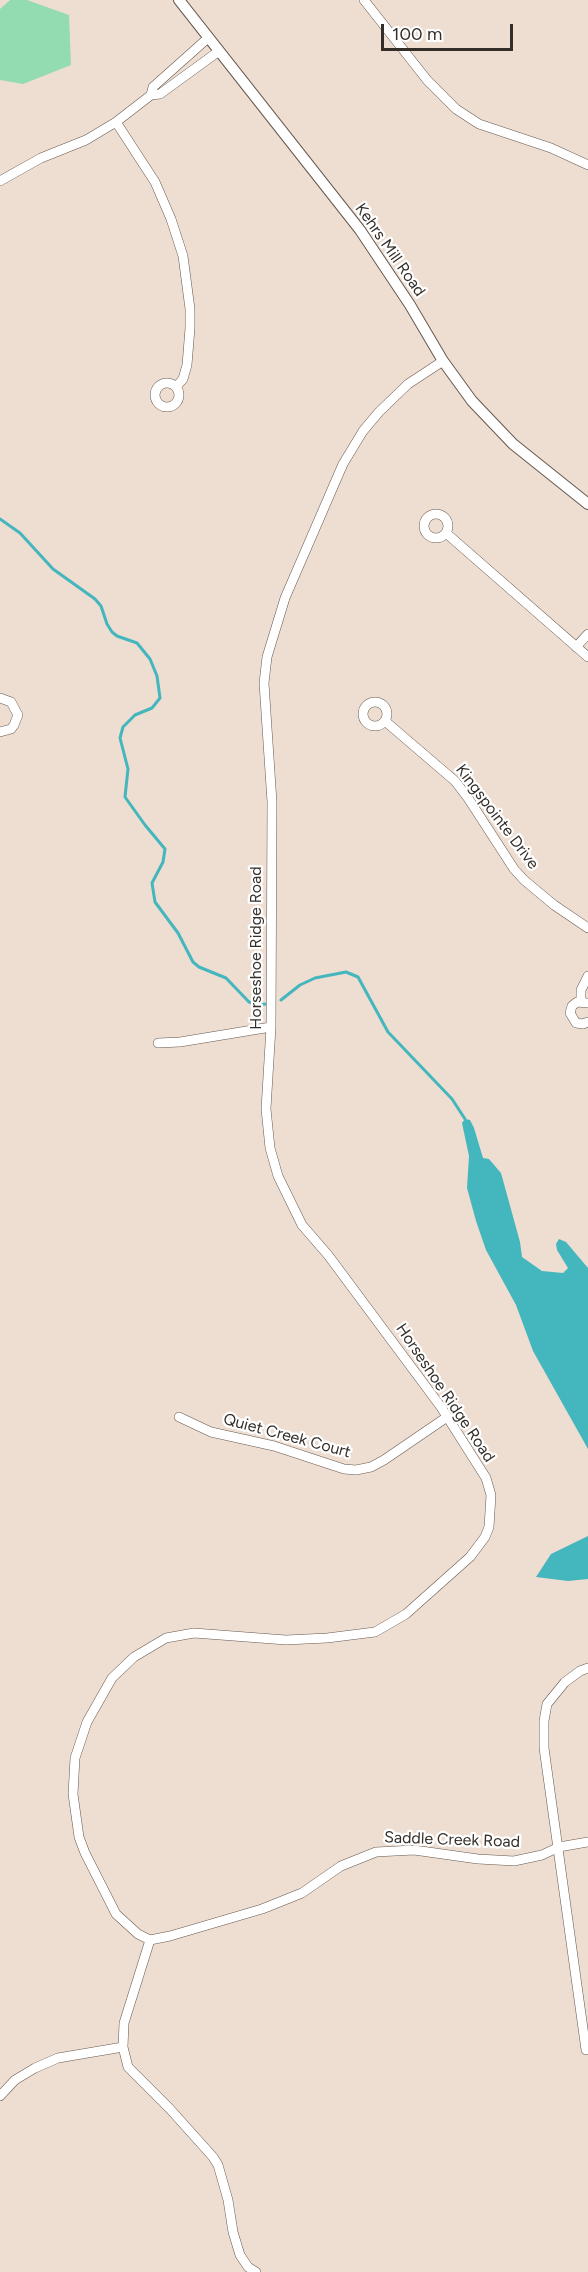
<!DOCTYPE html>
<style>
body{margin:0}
#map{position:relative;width:588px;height:2272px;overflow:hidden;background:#eeddd1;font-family:Figtree,sans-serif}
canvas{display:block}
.scale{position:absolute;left:381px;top:24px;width:132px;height:27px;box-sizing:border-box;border:3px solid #342e29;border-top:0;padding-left:8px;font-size:18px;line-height:21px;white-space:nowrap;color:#342e29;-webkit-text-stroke:4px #fff;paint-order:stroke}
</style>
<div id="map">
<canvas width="588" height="2272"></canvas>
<div class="scale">100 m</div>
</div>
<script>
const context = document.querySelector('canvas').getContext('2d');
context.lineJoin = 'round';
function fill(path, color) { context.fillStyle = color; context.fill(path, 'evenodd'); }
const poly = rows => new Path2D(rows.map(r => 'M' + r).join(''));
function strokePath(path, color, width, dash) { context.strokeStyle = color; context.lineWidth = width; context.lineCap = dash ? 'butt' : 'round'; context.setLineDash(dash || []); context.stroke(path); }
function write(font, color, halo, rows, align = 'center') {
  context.font = font + ' Figtree,sans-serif'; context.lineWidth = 4.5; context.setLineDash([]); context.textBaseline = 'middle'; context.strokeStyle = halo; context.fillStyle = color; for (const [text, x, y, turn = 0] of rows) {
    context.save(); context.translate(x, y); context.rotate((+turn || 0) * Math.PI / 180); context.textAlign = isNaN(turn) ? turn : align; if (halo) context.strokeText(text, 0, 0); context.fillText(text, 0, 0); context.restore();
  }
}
const green = poly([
 [10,0,27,0,69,15,71,65,23,84,0,80,0,9]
]);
const water = poly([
 [465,1119,470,1120,474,1128,483,1158,489,1159,501,1173,520,1242,522,1257,542,1271,563,1273,568,1268,557,1250,556,1244,559,1239,566,1242,588,1268,588,1449,533,1351,516,1305,486,1250,476,1221,467,1188,469,1156,462,1123],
 [588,1536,588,1579,568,1581,536,1577,551,1554]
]);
const stream = poly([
 [0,519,20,533,53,569,95,599,101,606,107,624,112,632,117,636,137,643,150,659,157,676,160,698,152,708,135,715,123,727,120,738,128,769,125,797,145,825,165,849,163,862,152,883,155,902,178,933,193,962,199,967,226,978,249,1002,257,1005,266,1004],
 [281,1000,300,985,315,978,346,972,358,977,388,1032,452,1099,465,1119]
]);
const minor = poly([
 [364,0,427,80,456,109,479,124,551,148,588,165],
 [151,95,160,94,219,51],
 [116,122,155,182,171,219,183,256,190,309,190,328,187,365,183,379,176,387],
 [0,181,41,158,86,140,116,122,151,95,153,87,208,38],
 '155 395a12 12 0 1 1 24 0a12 12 0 1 1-24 0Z',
 '424 526a12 12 0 1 1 24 0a12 12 0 1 1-24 0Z',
 [446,533,588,657],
 [576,647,588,634],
 [0,698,11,702,18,715,14,725,11,729,0,732],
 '363 714a12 12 0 1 1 24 0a12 12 0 1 1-24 0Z',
 [385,721,455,781,468,798,514,869,524,880,554,905,588,928],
 [581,1001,581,990,588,976],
 [588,1003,577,1002,572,1006,570,1013,576,1023,583,1024,588,1022],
 [158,1043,180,1042,271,1027],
 [179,1417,211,1432,274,1446,344,1469,356,1470,371,1467,384,1460,447,1417],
 [150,1940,170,1936,262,1909,302,1893,341,1866,376,1852,414,1850,478,1859,514,1861,542,1855,559,1847,588,1842],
 [586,2050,544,1748,544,1721,547,1704,565,1682,580,1671,588,1668],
 [0,2096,15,2080,35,2068,58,2058,123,2047],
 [256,2272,248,2267,240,2255,233,2232,228,2200,218,2165,213,2157,170,2109,128,2067,123,2047,124,2023,150,1940,138,1934,116,1914,85,1853,79,1837,73,1794,75,1758,87,1722,112,1678,134,1657,166,1638,194,1633,286,1640,327,1638,375,1632,406,1614,470,1557,485,1537,489,1527,491,1495,486,1478,441,1407,328,1255,302,1225,278,1176,270,1148,266,1109,271,1027,272,802,264,683,267,657,285,598,343,464,363,431,379,412,408,384,443,361]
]);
const major = poly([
 [179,0,360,230,410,305,443,361,472,401,513,444,588,504]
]);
const streetNames = [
 ["Kehrs Mill Road",390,250,55],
 ["Kingspointe Drive",497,817,53],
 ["Horseshoe Ridge Road",256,948,-90],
 ["Horseshoe Ridge Road",445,1393,56],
 ["Quiet Creek Court",287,1436,15],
 ["Saddle Creek Road",452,1840,2]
];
fill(green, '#93dcb1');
fill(water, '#44b6be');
strokePath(stream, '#44b6be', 3);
strokePath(minor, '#66584e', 10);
strokePath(major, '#66584e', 12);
strokePath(minor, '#fff', 9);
strokePath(major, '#fff', 10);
write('16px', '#342e29', '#fff', streetNames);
</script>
